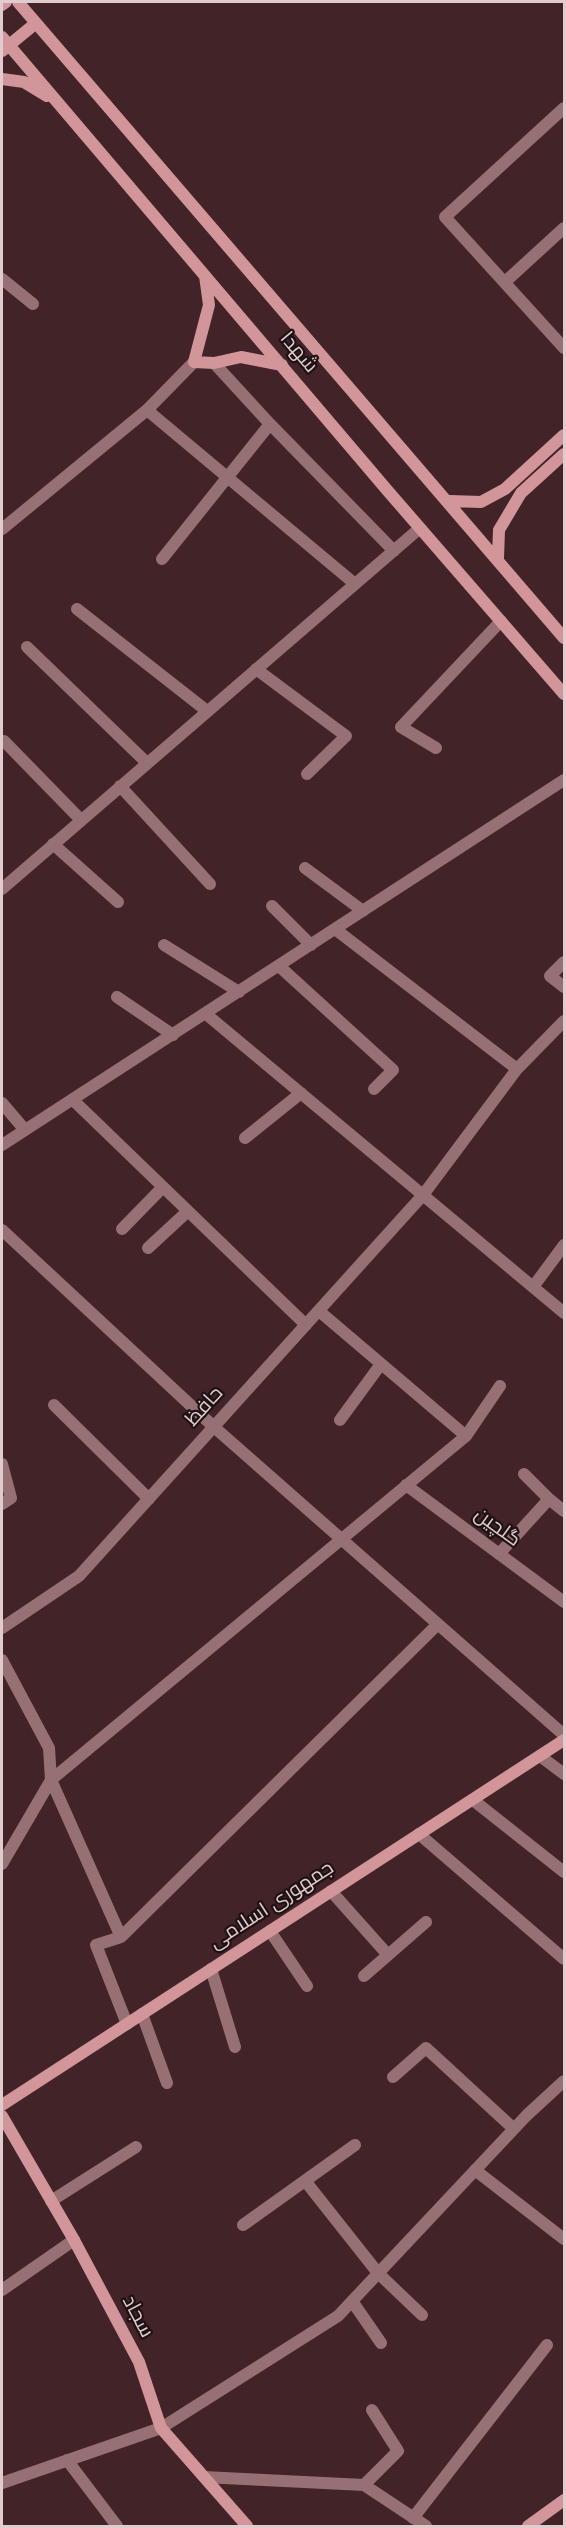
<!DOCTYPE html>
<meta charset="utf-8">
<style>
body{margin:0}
#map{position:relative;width:566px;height:2528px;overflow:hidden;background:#422428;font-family:"Nunito Sans",sans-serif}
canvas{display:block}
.frame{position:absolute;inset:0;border:3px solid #e0cccd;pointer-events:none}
</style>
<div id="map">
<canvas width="566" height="2528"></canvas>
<div class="frame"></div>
</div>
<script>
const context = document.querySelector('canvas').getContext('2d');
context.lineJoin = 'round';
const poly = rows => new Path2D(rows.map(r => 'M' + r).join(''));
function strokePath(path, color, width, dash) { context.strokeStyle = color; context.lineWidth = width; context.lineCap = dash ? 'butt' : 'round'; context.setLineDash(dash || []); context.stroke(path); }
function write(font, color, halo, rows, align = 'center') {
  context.font = font + ' "Nunito Sans",Cairo,sans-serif'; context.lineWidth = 4.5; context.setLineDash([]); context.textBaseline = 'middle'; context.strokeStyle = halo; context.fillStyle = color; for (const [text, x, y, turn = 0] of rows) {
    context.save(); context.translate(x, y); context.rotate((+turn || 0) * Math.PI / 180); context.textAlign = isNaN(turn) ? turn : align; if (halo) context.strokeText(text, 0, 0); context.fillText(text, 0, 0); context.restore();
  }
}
const street = poly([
 [564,108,445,217,564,348],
 [2,279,33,304],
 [505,282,564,228],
 [214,363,270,424,394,551],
 [147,410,355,584],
 [2,529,147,410,194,362],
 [162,559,270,424],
 [77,609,207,711],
 [27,647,147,763],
 [256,669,346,736,307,774],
 [4,741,81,820],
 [436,748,401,727,501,621],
 [120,786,210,884],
 [53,844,118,902],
 [305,868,363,911],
 [2,889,420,528],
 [272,906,311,945],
 [335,929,517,1069],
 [164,945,239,992],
 [564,962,550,976,564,987],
 [279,966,393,1070,374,1089],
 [117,997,173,1035],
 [206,1014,564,1313],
 [73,1100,306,1325],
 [2,1103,25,1130],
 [245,1138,301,1093],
 [2,1145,564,780],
 [122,1229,163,1187],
 [2,1230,214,1427,564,1735],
 [148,1248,188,1211],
 [533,1287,564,1245],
 [319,1311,466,1436],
 [54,1405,149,1499],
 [340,1420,381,1364],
 [2,1464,11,1498,2,1504],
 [524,1474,549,1499],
 [406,1485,564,1602],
 [499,1554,549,1499,564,1511],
 [438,1624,121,1937,51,1780,466,1436,500,1386],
 [2,1628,79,1576,423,1195,517,1069,564,1021],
 [2,1660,49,1748,51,1780,2,1864],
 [540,1756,564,1774],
 [473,1800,564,1872],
 [419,1834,564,1959],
 [331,1891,388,1955],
 [270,1931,307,1986],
 [121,1937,96,1945,127,2024],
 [211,1969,235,2047],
 [364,1976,426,1922],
 [142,2014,167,2083],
 [393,2077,426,2048,514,2129],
 [475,2170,564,2239],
 [306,2182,378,2273,422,2315],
 [51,2201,136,2147],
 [243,2225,355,2145],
 [2,2290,74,2240],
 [352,2301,381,2343],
 [67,2460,117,2526],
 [204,2477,364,2485,426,2526],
 [2,2483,161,2428,338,2316,527,2115,564,2081],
 [364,2485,398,2451,372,2410],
 [413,2518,547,2345]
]);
const secondary = poly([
 [18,2,564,638],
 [2,5,6,2],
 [2,37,387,490,564,694],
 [2,51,36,23],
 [2,79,24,82,47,96],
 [205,276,209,305,194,362,214,363,241,357,282,365],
 [450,501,481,502,505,489,564,435],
 [498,558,499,530,521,493,564,454],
 [2,2105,564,1740],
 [2,2116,74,2240,139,2362,161,2428,247,2526],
 [528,2526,564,2500]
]);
const streetNames = [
 ["شهدا",298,353,50],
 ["حافظ",205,1407,-48],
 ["گلچین",497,1528,36],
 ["جمهوری اسلامی",272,1906,-33],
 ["سجاد",137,2317,62]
];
strokePath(street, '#967073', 12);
strokePath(secondary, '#d1959a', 12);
write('20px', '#e0cccd', '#1f1213', streetNames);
</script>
